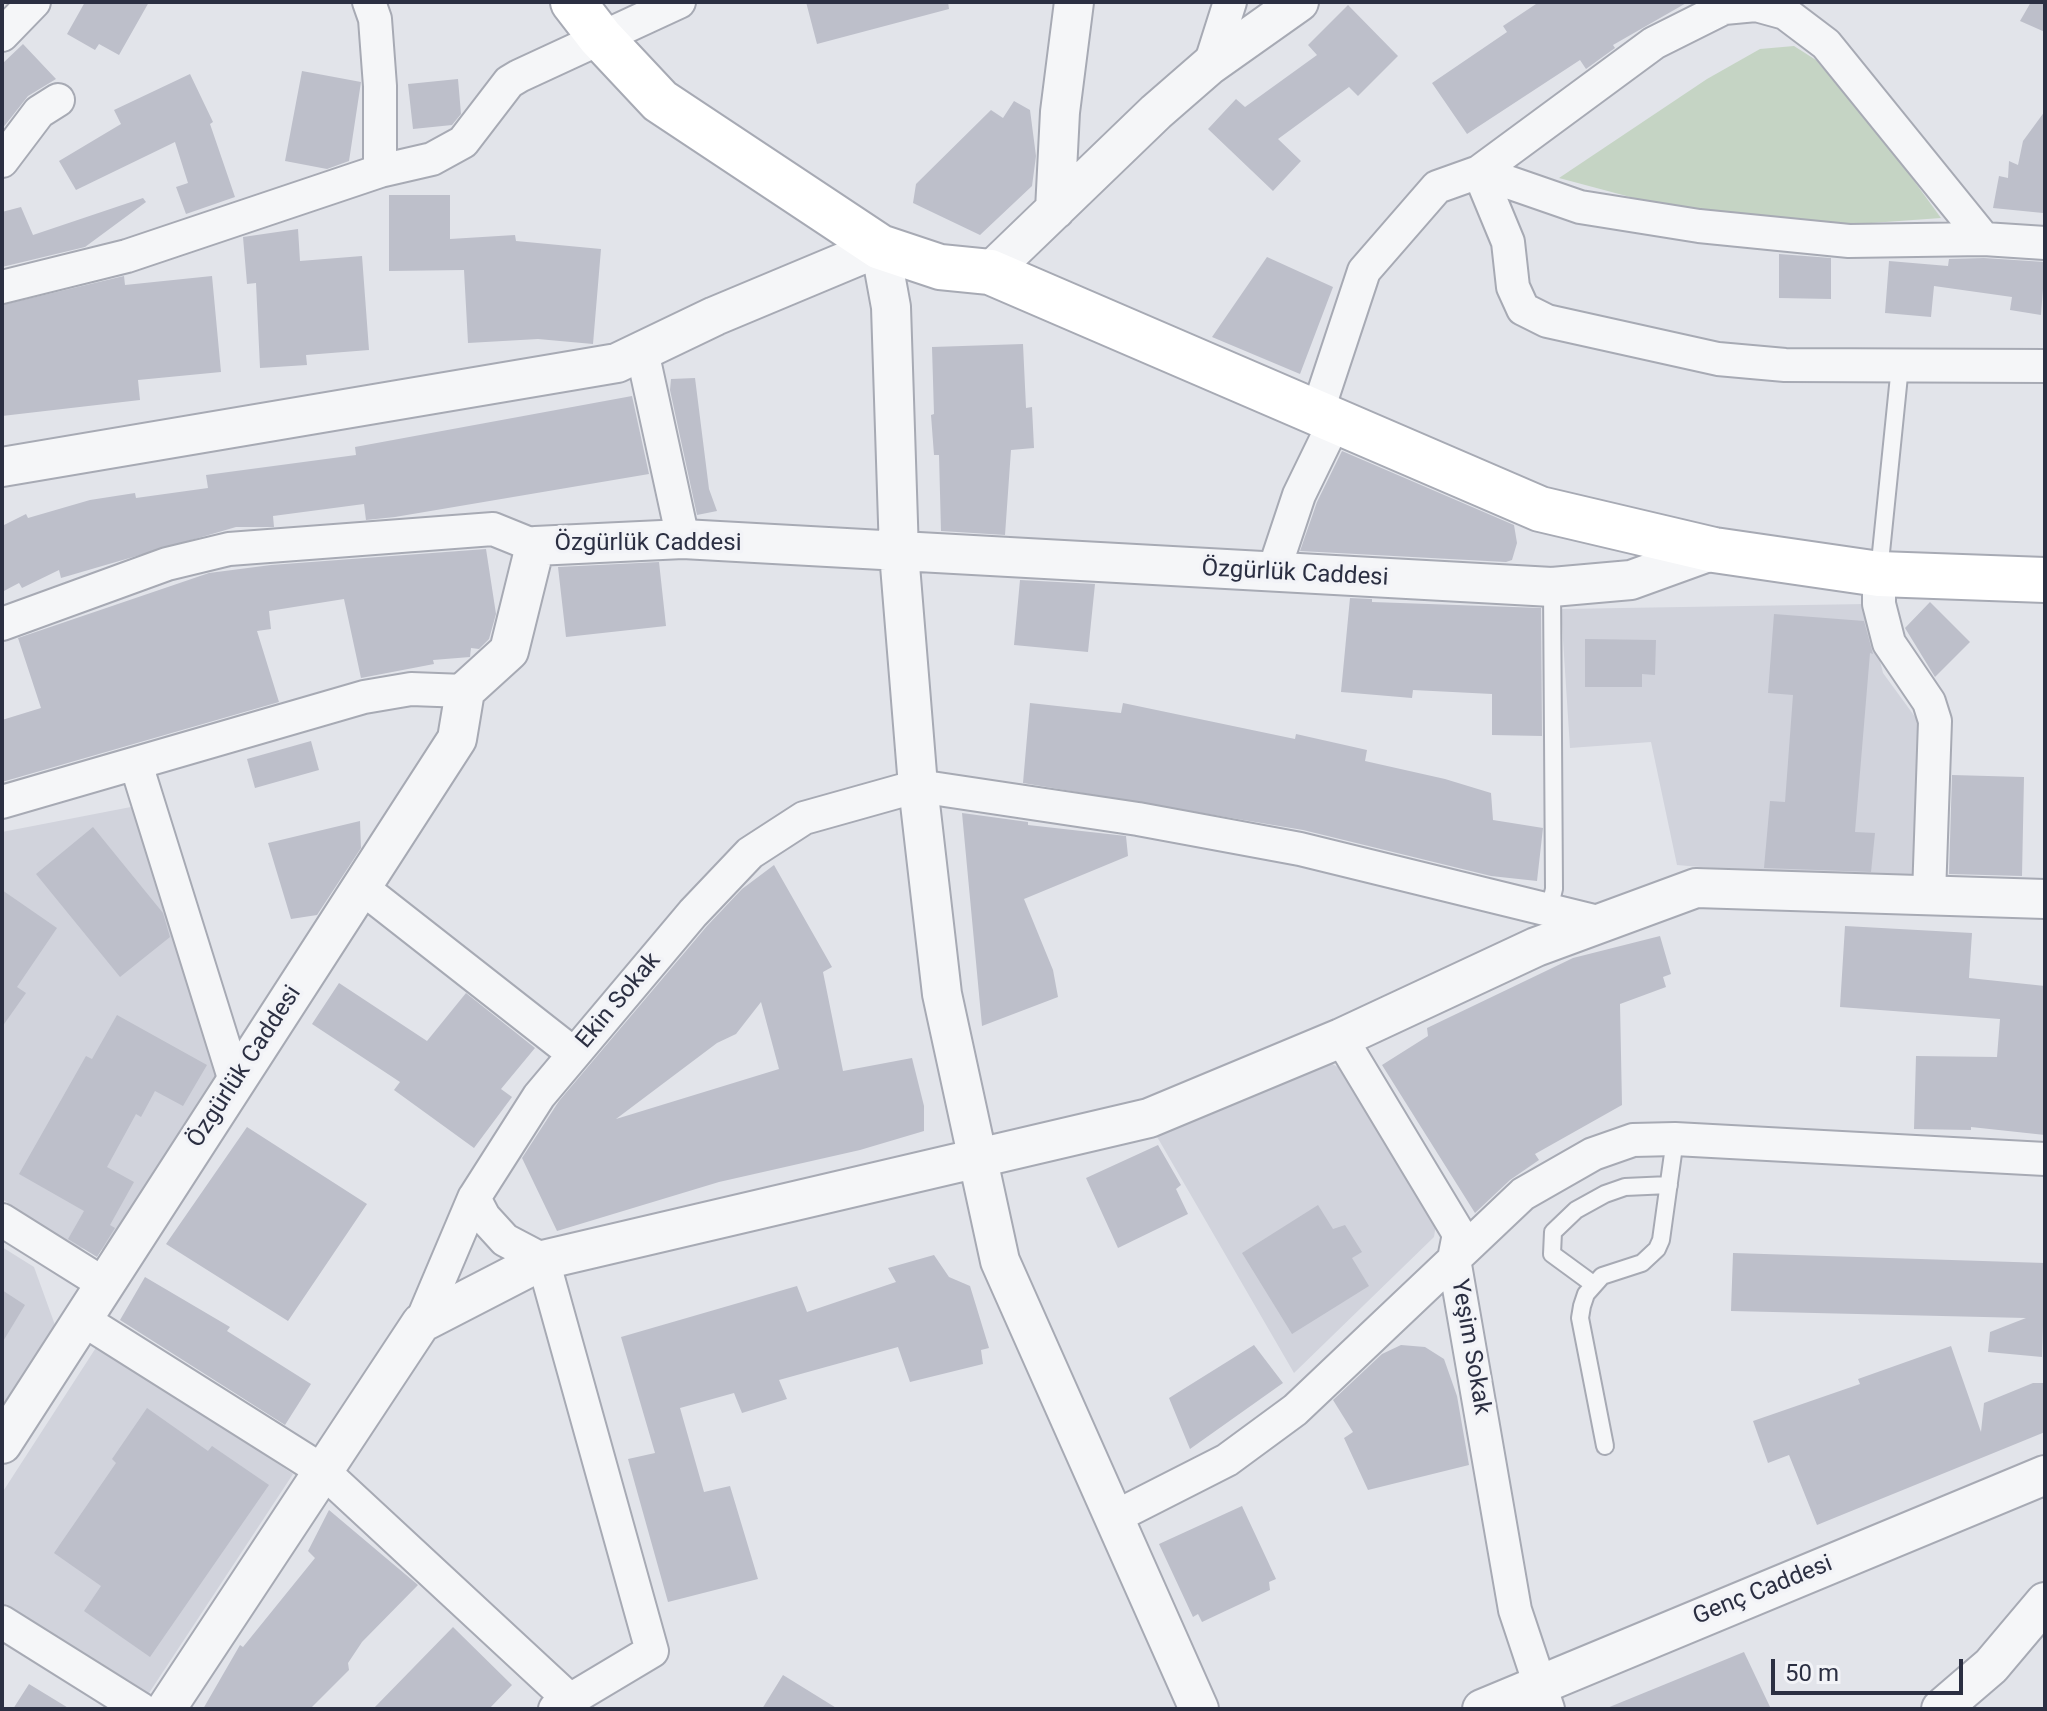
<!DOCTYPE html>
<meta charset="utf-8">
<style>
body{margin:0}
#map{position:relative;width:2047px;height:1711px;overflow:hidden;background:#e2e4ea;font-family:Roboto,sans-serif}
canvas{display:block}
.frame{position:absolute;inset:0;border:4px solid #2b2f42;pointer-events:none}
.scale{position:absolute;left:1771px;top:1659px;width:192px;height:36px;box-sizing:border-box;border:4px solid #2b2f42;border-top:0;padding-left:10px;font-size:24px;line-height:28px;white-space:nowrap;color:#2b2f42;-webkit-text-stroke:6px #f2f3f7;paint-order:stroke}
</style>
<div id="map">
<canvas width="2047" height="1711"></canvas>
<div class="frame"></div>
<div class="scale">50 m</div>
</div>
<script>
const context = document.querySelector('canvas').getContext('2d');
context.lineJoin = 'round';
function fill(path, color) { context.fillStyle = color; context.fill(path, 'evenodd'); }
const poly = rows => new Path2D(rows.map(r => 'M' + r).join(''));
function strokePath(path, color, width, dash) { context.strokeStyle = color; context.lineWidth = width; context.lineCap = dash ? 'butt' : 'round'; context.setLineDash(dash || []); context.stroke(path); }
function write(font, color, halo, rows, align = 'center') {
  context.font = font + ' Roboto,sans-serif'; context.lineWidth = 7; context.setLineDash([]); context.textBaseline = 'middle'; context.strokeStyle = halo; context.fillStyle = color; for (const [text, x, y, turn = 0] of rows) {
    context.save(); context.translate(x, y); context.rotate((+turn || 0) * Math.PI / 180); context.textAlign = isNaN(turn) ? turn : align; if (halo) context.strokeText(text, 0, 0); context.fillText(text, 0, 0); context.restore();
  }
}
const built = poly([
 [1866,604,1883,673,1921,725,1912,885,1677,865,1651,742,1570,748,1561,609],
 [136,806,226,1078,105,1250,75,1248,2,1199,2,832],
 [1318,1057,1338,1067,1436,1224,1434,1237,1294,1373,1156,1135],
 [2,1247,34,1267,55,1325,2,1408],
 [99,1343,293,1474,149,1693,2,1603,2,1493]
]);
const green = poly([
 [1794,46,1816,60,1893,152,1941,218,1802,228,1694,214,1559,178,1707,79,1760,49]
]);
const building = poly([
 [85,2,149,2,119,55,99,44,95,50,67,34],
 [806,2,948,2,949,9,817,44],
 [1539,2,1688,2,1613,45,1615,48,1586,69,1580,60,1467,134,1432,83,1507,32,1503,26],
 [2031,2,2045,2,2045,32,2020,21],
 [1348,5,1398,56,1358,96,1349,87,1278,139,1301,161,1273,191,1208,129,1236,99,1245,107,1317,55,1308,45],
 [23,44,56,79,28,96,2,129,2,64],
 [302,71,361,82,349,161,327,169,285,161],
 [190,74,213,122,210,124,235,197,186,214,176,187,188,183,175,142,76,190,59,161,121,124,114,110],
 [458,79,461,114,452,125,413,129,408,84],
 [1014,101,1030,110,1036,156,1032,186,980,235,913,203,916,184,991,110,1003,118],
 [2045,111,2043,213,1993,208,1999,176,2008,178,2009,161,2018,165,2023,141],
 [389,195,450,195,450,239,515,235,516,241,601,249,593,344,538,339,468,343,464,270,389,271],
 [143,198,146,202,85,247,2,267,2,212,21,207,33,235],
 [298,229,300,261,362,256,369,350,306,355,307,365,260,368,256,283,247,284,243,237],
 [1779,254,1831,258,1831,299,1779,298],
 [1267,257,1333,287,1300,374,1212,337],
 [1984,258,2045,262,2041,315,2010,310,2012,297,1934,286,1931,317,1885,313,1889,261,1948,266,1949,259],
 [124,276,125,285,212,276,221,372,138,380,140,400,2,416,2,305],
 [1023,344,1026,408,1032,407,1034,448,1011,450,1005,535,941,531,939,455,934,455,931,415,934,414,932,347],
 [695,378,709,489,717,511,697,515,670,390,671,379],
 [632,396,649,474,395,517,366,520,364,504,273,516,274,527,236,527,61,578,59,570,22,588,19,583,2,592,2,526,26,514,28,518,90,500,135,493,136,498,208,488,206,475,356,455,355,447],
 [1342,451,1514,525,1517,543,1512,560,1506,562,1300,551,1317,502],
 [486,549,496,614,489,639,479,649,471,648,470,657,433,660,434,664,361,678,344,599,269,611,271,629,257,631,279,702,2,782,2,720,41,708,18,638,209,573,271,565],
 [659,562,666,626,566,637,558,567],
 [1020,580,1095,584,1088,652,1014,645],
 [1350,598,1372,599,1372,602,1541,608,1542,736,1492,735,1492,694,1413,690,1412,698,1341,692],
 [1930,602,1970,642,1935,677,1905,628],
 [1774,614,1864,621,1873,654,1870,653,1855,832,1875,833,1871,872,1764,868,1770,801,1785,802,1793,695,1768,693],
 [1585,639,1656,640,1655,675,1642,674,1642,687,1585,687],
 [1030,703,1121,713,1123,703,1295,739,1296,734,1367,750,1365,761,1445,779,1491,793,1493,820,1543,828,1537,881,1491,876,1303,830,1023,783],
 [311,741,319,770,255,788,247,759],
 [1952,775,2024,777,2022,876,1949,874],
 [962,813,1028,822,1028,825,1126,836,1128,856,1024,899,1053,970,1058,997,982,1026],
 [360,821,361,848,317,915,291,919,268,843],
 [93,827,163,913,170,937,120,977,36,874],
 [774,865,832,967,823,972,843,1071,912,1058,924,1106,924,1131,860,1150,719,1182,557,1231,522,1158,559,1101,707,926,742,889],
 [761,1002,779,1069,616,1119,717,1043,736,1034],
 [2,890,57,928,17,987,26,993,2,1027],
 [1845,926,1972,933,1969,978,2045,986,2045,1135,1971,1127,1971,1130,1914,1129,1916,1056,1997,1057,2000,1019,1840,1007],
 [1660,936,1671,974,1663,977,1666,987,1620,1004,1622,1105,1535,1154,1539,1160,1510,1180,1475,1213,1382,1065,1428,1036,1427,1028,1573,958],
 [339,983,427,1041,466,993,535,1048,501,1089,512,1097,474,1148,394,1090,400,1082,312,1024],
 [117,1015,207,1065,183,1106,155,1091,141,1117,136,1114,107,1167,134,1182,110,1225,115,1228,97,1257,68,1239,84,1211,19,1174,86,1056,92,1059],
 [247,1127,367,1204,288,1321,166,1244],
 [1158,1145,1181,1185,1176,1189,1188,1214,1118,1248,1086,1178],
 [1318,1205,1333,1229,1345,1225,1362,1252,1352,1258,1369,1286,1292,1334,1242,1253],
 [1733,1253,2045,1263,2042,1357,1988,1352,1990,1332,2026,1318,1731,1311],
 [934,1255,949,1277,970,1286,989,1348,981,1350,983,1364,910,1382,898,1347,779,1380,787,1399,742,1413,734,1393,680,1408,704,1492,730,1486,758,1579,668,1602,628,1459,655,1453,621,1337,797,1286,807,1312,896,1282,888,1268],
 [145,1277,230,1327,227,1331,311,1384,285,1425,120,1320],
 [2,1290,25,1305,2,1343],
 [1254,1345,1283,1383,1190,1449,1169,1398],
 [1401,1345,1425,1347,1444,1359,1457,1396,1469,1465,1368,1490,1344,1438,1353,1432,1333,1400,1382,1354],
 [1951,1346,1981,1432,1984,1403,2033,1383,2045,1383,2045,1432,1817,1525,1789,1455,1768,1463,1753,1421,1860,1384,1858,1379],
 [147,1408,208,1451,212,1446,269,1485,150,1657,84,1611,101,1586,54,1553,116,1463,112,1459],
 [1242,1506,1276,1579,1269,1582,1270,1590,1202,1622,1198,1614,1193,1617,1159,1544],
 [329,1510,418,1585,362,1642,348,1663,349,1670,310,1709,203,1709,240,1645,243,1647,315,1558,308,1551],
 [453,1627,512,1685,489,1709,373,1709],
 [1744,1652,1771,1709,1607,1709,1607,1708],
 [783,1675,838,1709,762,1709],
 [29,1684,70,1709,13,1709]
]);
const service = poly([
 [1879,572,1900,366],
 [1549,910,1554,889,1552,587],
 [1593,1284,1552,1254,1553,1232,1576,1210,1605,1194,1625,1187,1669,1185],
 [1605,1446,1580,1318,1582,1306,1586,1294,1602,1276,1642,1263,1657,1249,1661,1240,1675,1139]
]);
const minor = poly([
 [369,2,375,19,380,86,380,171],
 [2,35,34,2],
 [1210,65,1230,2],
 [2,161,39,112,58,100],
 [1479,172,1508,242,1513,287,1523,309,1547,321,1718,359,1785,365,2045,366],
 [1479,172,1580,207,1699,226,1849,241,1984,239,2045,243],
 [2,287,127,256,380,171,432,159,463,142,509,82,519,76,679,2],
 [642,351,683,539],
 [1317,413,1364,271,1437,187,1479,172,1654,43,1724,8,1756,5,1785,13,1826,44,1984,239],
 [1273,573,1299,495,1335,421],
 [1879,574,1879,604,1889,643,1929,702,1935,721,1929,895],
 [2,624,167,564,229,549,493,529,535,546],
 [136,764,235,1081],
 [2,802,364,697,411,689,465,691],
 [361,887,574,1054],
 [1341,1038,1459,1234,1454,1259,1515,1610,1548,1709],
 [474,1198,484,1217,505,1240,543,1260,652,1651,555,1709],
 [2,1220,104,1284],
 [82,1319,323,1471,570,1700],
 [421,1323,474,1198,539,1096,693,913,750,853,804,818,918,786,1138,819,1300,849,1602,923],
 [1113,1518,1227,1460,1295,1410,1523,1194,1593,1154,1633,1140,1675,1139,2045,1159],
 [2,1622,141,1709]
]);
const tertiary = poly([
 [1055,210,1060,112,1074,2],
 [990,272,1156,112,1210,65,1299,2],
 [2,467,617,363,715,316,880,247,891,307,899,553,918,786,942,994,1000,1261,1199,1709],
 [2,1444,457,739,465,691,509,651,535,546,683,539,1552,587,1631,580,1714,550],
 [166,1709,421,1323,543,1260,1149,1118,1341,1038,1536,947,1696,888,2045,899],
 [1482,1709,2045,1475],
 [1941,1709,1991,1666,2045,1602]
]);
const secondary = poly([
 [573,2,600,37,660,101,880,247,940,267,990,272,1540,509,1714,550,1879,574,2045,580]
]);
const streetNames = [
 ["Özgürlük Caddesi",648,544],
 ["Özgürlük Caddesi",1295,574,3],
 ["Ekin Sokak",619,1001,-50],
 ["Özgürlük Caddesi",245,1067,-57],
 ["Yeşim Sokak",1470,1347,80],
 ["Genç Caddesi",1763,1591,-22]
];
fill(built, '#d1d3dc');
fill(green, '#c5d4c4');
fill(building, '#bdbfca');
strokePath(service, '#a7aab4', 20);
strokePath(minor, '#a7aab4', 36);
strokePath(tertiary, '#a7aab4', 42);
strokePath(secondary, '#a7aab4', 48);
strokePath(service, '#f5f6f8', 16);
strokePath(minor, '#f5f6f8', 32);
strokePath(tertiary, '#f5f6f8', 38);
strokePath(secondary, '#fff', 44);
write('24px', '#2b2f42', '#f2f3f7', streetNames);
</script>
